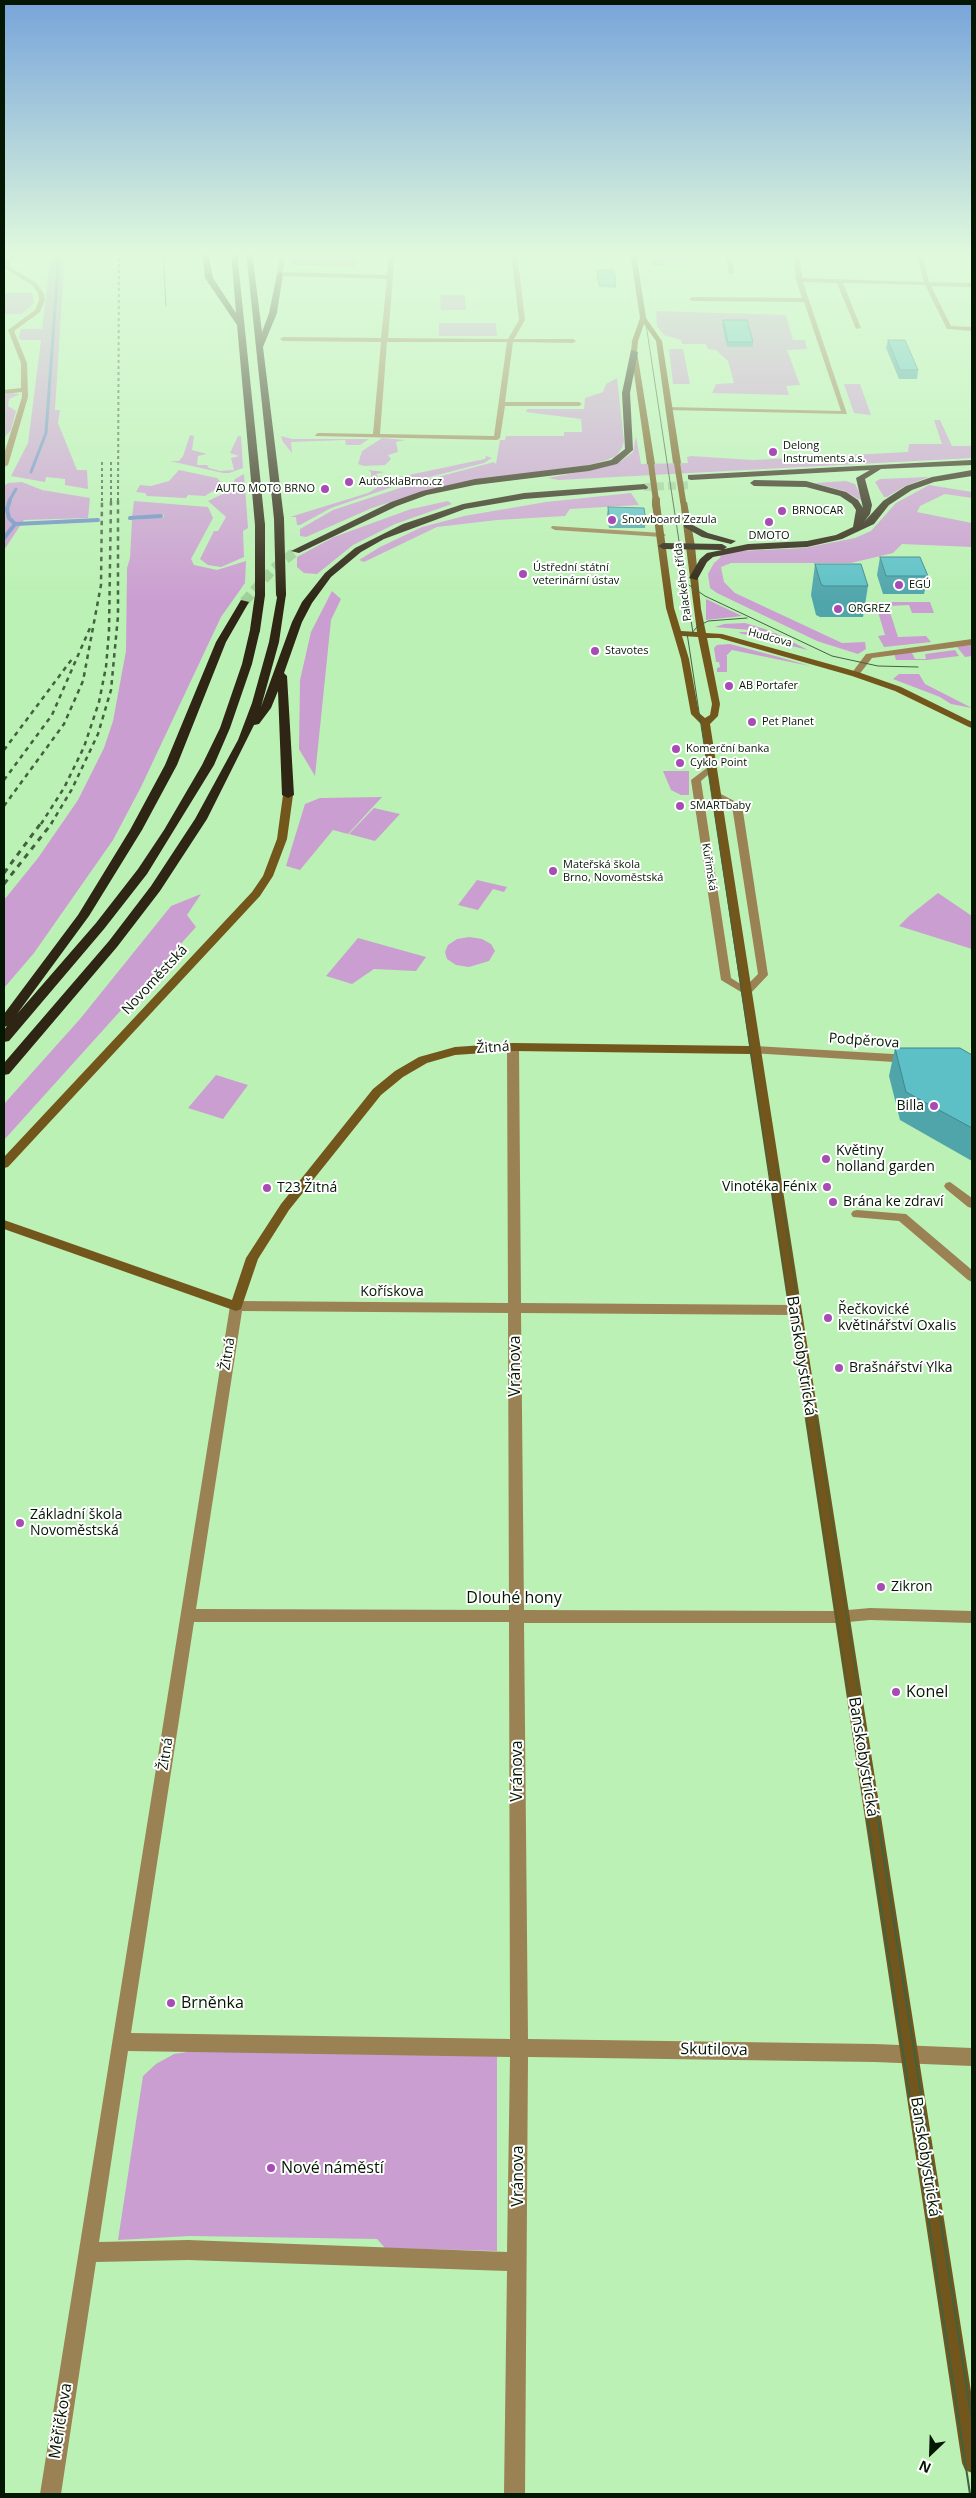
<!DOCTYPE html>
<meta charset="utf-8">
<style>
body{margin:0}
#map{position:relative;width:976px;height:2498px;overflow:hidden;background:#bbf1b4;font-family:"Open Sans",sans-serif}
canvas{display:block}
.frame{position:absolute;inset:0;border:5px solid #041703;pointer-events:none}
.north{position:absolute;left:906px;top:2428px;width:50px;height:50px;-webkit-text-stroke:4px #fff;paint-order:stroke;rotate:204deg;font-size:14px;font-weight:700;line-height:20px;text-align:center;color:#041703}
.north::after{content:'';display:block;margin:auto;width:18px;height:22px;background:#041703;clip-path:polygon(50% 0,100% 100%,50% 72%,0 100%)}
</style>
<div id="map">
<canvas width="976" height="2498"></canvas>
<div class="frame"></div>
<div class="north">N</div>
</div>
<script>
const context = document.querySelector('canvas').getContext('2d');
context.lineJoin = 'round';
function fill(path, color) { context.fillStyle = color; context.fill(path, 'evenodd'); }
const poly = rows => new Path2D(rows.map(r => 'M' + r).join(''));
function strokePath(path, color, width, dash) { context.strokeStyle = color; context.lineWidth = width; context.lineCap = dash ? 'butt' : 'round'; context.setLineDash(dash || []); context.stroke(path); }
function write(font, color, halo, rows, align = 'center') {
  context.font = font + ' "Open Sans",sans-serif'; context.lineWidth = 4; context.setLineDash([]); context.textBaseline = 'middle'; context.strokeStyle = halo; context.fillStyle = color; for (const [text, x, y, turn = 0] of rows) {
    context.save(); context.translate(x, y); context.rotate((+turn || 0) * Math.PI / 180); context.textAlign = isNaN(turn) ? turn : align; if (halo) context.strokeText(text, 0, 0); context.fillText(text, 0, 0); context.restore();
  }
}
const green = poly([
 [51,252,65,252,55,410,60,410,58,423,77,470,87,470,88,489,65,485,65,479,46,477,45,482,11,476,28,443,41,340,21,340,19,337,21,329,42,329],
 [293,252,359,252,353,258,357,259,356,267,291,265],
 [648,252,698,252,699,259,665,259,665,266,651,266],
 [4,293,32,293,34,303,22,314,4,314],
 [440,295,465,295,466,310,441,310],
 [656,311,786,315,793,340,805,340,807,349,787,350,800,385,786,386,789,395,712,393,716,384,734,383,728,361,716,350,708,349,706,344,682,344,681,340,664,335,657,326],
 [439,323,496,323,497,336,439,336],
 [669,349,683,349,690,384,673,384],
 [617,378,624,441,622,448,616,456,607,460,585,466,473,480,424,491,372,508,306,537,300,536,300,529,333,510,415,483,494,462,496,464,500,440,505,440,506,436,564,436,564,432,582,432,581,419,526,412,527,409,584,409,585,398,603,392,606,384],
 [844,384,860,384,871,415,854,413],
 [10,393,20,394,9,399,8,406,16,411,11,430,4,438,4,395],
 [934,420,940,420,952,446,972,446,972,458,559,480,548,478,595,469,621,461,633,452,636,436,641,464,688,463,687,457,691,456,753,460,908,452,909,444,942,444],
 [190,435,194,436,192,450,207,454,198,456,197,465,207,465,209,468,220,471,234,470,231,458,239,456,230,453,238,436,241,436,243,468,229,473,223,473,170,461,179,461,183,456],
 [281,436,292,439,369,439,360,445,346,445,345,440,291,442,292,453,283,442],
 [382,438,405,440,396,442,398,452,388,455,391,459,385,465,364,466,358,464,362,451],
 [486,456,492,458,484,463,395,486,331,508,300,525,297,525,296,517,290,517,368,493,378,487,371,482,371,472,368,470,384,472,376,474,384,485,402,481,399,477,485,459],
 [179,470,217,478,221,482,218,488,205,496,188,495,186,498,147,496,145,493,136,492,140,485,151,486,169,481],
 [244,474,248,528,243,531,244,557,221,567,208,565,200,559,214,531,218,531,226,517,208,501,231,490,235,479],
 [929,477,905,486,887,497,884,497,875,482,880,479],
 [846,481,855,484,864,502,844,491,815,483],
 [22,482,42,490,90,498,88,518,24,520,4,550,4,486,8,483],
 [929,485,972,492,972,498,945,494,920,506,917,512,972,523,972,547,902,544,893,553,851,563,731,563,721,567,724,582,735,593,842,643,865,642,866,649,858,654,817,641,717,593,710,588,708,574,714,563,721,557,718,555,738,551,804,548,855,538,871,531,896,503],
 [631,493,639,505,570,509,565,516,497,520,437,527,364,562,359,560,380,547,422,527,464,516,546,502],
 [134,501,208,507,213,518,191,559,194,565,217,570,246,561,245,583,221,617,141,787,113,840,34,953,4,988,4,900,38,858,78,800,104,748,113,721,126,651,127,568,130,558,132,520,164,517,163,514,132,517],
 [448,501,452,504,395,524,353,545,317,574,304,573,297,567,297,557,334,537,411,509],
 [332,591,341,599,331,620,315,776,299,749,300,680,311,632],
 [706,599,742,616,706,620],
 [875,602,930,602,934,613,912,613,909,605,888,606,898,637,926,636,931,642,884,647,878,636,885,635],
 [745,623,774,632,715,627,724,624],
 [740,632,775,633,808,650,739,633],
 [730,644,779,657,810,666,732,650,726,656,727,656,727,672,717,672,717,668,720,667,719,662,716,662,714,648,717,645],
 [972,645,972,656,965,657,957,647,912,653,915,659,926,659,925,654,955,650,959,656,927,660,896,660,894,653],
 [899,674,919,674,925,684,972,708,951,704,940,697,893,679],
 [663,771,689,771,689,795,681,795,671,790],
 [382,797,348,834,333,830,300,870,286,866,305,804,320,798],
 [374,808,400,814,375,841,349,834],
 [477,880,507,887,504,892,493,889,478,910,458,905],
 [938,893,972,916,972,949,899,926,909,916],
 [201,894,187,915,196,927,4,1140,4,1104,80,1019,171,906],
 [469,937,482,939,491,944,495,951,489,961,469,967,456,965,447,959,445,952,448,945,457,939],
 [358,938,426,957,416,971,374,969,352,984,326,976],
 [216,1075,248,1085,223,1119,188,1108],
 [194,2051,497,2053,497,2251,385,2248,377,2239,190,2236,118,2240,143,2076,156,2064,174,2054]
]);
const streamFar1 = poly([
 [31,472,46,433,59,252],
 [9,501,16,489]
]);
const stream = poly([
 [130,518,161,516],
 [15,524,98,520],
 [4,538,15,524,9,518,7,509,10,500]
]);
const highwayTunnelFar1 = poly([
 [644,487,692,485]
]);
const highwayTunnel = poly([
 [244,602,273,569,296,551]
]);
const street = poly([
 [15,252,22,252,10,263,10,267,36,283,44,293,45,300,40,312,14,331,27,363,28,397,8,465,4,467,4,454,22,397,22,392,4,394,4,390,21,388,21,363,8,330,35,310,39,300,38,293,32,285,4,268,5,262,15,252],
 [280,252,286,252,283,272,387,275,389,252,395,252,388,338,508,339,519,320,511,252,517,252,525,320,514,339,573,339,576,341,573,343,513,342,505,402,579,402,582,404,579,406,505,406,500,438,497,440,316,436,315,435,318,433,373,434,381,342,283,341,280,339,283,337,381,338,387,279,280,276,277,274,280,252],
 [387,342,507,342,494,436,380,434,387,342],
 [728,252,734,252,732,255,734,272,731,274,728,272,726,255,728,252],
 [793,252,799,252,802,278,924,282,916,252,922,252,929,282,972,283,972,287,931,286,951,326,972,327,972,331,947,329,925,285,843,283,861,328,856,329,837,283,803,282,847,414,666,410,666,408,668,407,841,411,804,302,692,301,689,299,692,297,802,298,796,280,793,252],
 [552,526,662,533,666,535,662,537,555,530,551,528,552,526],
 [972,639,972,645,872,658,858,676,851,674,866,654,972,639],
 [712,764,717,767,701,781,731,978,745,987,758,974,732,806,714,797,712,795,717,792,742,805,768,975,750,994,746,995,721,980,691,780,712,764],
 [513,1043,519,1047,521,1303,794,1305,799,1307,800,1310,799,1313,794,1315,521,1313,524,1610,837,1611,870,1608,972,1611,972,1623,870,1620,837,1623,524,1623,528,2039,875,2044,972,2048,972,2066,875,2062,528,2057,525,2494,504,2494,507,2271,188,2260,96,2262,61,2494,40,2494,230,1306,231,1303,236,1301,508,1303,507,1047,513,1043],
 [242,1311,508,1313,509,1610,196,1609,242,1311],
 [194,1622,509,1622,510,2039,131,2033,194,1622],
 [128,2051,510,2057,507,2252,188,2240,99,2242,128,2051],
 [755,1046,910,1055,916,1059,910,1063,751,1053,749,1050,751,1047,755,1046],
 [950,1182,972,1198,972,1208,968,1207,946,1189,944,1186,946,1183,950,1182],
 [857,1210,906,1214,972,1270,972,1282,968,1280,899,1221,853,1217,851,1214,853,1211,857,1210]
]);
const secondary = poly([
 [630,252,636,252,646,318,662,341,681,463,677,465,673,463,656,341,644,324,638,341,637,352,655,464,651,466,647,464,631,352,632,341,640,318,630,252],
 [680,500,687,502,695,546,701,609,706,633,722,634,858,672,901,687,972,722,972,728,969,727,895,691,852,676,719,638,707,638,720,704,718,716,710,724,972,2398,972,2473,965,2470,962,2463,750,1054,513,1051,455,1055,427,1063,403,1077,381,1095,289,1210,258,1259,242,1306,241,1309,236,1311,4,1229,4,1220,232,1300,246,1258,281,1204,373,1089,395,1071,419,1057,455,1047,513,1043,749,1046,701,724,691,714,681,659,666,608,652,504,656,502,660,504,674,608,681,631,697,632,680,500],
 [682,636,698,637,712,704,710,715,705,718,699,713,689,659,682,636],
 [288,792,293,795,287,839,273,876,260,896,8,1167,4,1168,4,1157,252,892,263,876,277,839,283,795,288,792]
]);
const highway = poly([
 [202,252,208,252,213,278,236,313,231,252,237,252,265,525,260,528,255,525,237,325,205,278,202,252],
 [246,252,252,252,262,332,269,313,277,274,280,272,283,274,277,313,263,347,284,519,279,522,274,519,246,252],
 [631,350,638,352,630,393,633,450,617,464,589,471,475,485,427,495,397,506,299,553,291,551,391,502,422,491,475,479,589,465,611,460,625,449,622,393,631,350],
 [972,460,972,465,881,469,865,479,872,505,870,514,864,522,883,501,906,486,932,477,972,470,972,476,934,482,912,490,889,505,874,524,842,539,807,547,748,550,713,557,707,562,697,580,689,578,700,559,707,553,722,550,663,549,658,546,663,543,722,544,727,547,724,549,748,544,807,541,836,535,853,527,856,510,852,504,840,496,806,487,754,486,750,483,754,480,806,481,846,492,858,500,863,508,856,478,870,470,691,480,688,479,688,475,972,460],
 [644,484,648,487,647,489,524,499,465,509,384,539,361,552,331,577,312,603,302,622,284,673,287,676,294,795,288,798,282,795,278,691,271,708,259,724,254,725,207,819,160,891,117,947,9,1074,4,1075,4,1063,109,941,151,886,195,819,238,740,252,703,269,642,278,592,286,594,279,642,261,707,292,622,302,602,325,573,355,548,403,524,463,504,524,493,644,484],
 [687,522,708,533,736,541,731,544,702,537,684,527,684,523,687,522],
 [241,600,249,602,226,642,177,765,142,830,89,916,17,1014,96,923,138,869,164,830,202,765,220,728,242,664,250,630,259,628,260,630,252,664,230,728,214,765,147,874,104,929,9,1041,4,1042,4,1030,7,1026,4,1027,4,1014,78,915,130,830,165,765,216,642,241,600]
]);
const tramFar1 = poly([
 [163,252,166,306],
 [635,252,693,633],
 [683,581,705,596,832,656,878,666,918,667],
 [687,633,863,1790],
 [690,635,697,627,708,621,747,618],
 [776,1164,874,1790]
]);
const tram = poly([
 [863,1788,970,2494],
 [873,1788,972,2421]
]);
const railFar2 = poly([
 [102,501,102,462],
 [111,501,111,460],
 [118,501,119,252]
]);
const railFar1 = poly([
 [4,750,72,659],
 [4,780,52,715,90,628],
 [4,806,64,724,83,681,101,585,102,500],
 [41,824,64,788,84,747,99,702,106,667,109,631,111,500],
 [51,824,72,789,98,734,111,690,118,616,118,500]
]);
const rail = poly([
 [4,873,41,823],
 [4,884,52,823]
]);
const secondaryBridgeFar1 = poly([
 [677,463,683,501],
 [651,464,656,501]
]);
const secondaryBridge = poly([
 [656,500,656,504]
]);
const highwayBridge = poly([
 [279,519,281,594],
 [255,630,260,595,260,525]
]);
const wall = poly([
 [597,272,616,285,616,288,599,287],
 [723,320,753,342,753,347,727,347,722,325],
 [888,340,918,370,917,379,899,379,886,348],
 [608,507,646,521,645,528,609,528,607,514],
 [880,557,928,576,924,594,883,594,877,575],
 [815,564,868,586,863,617,820,617,816,615,811,595],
 [895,1048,972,1055,972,1161,900,1120,889,1076]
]);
const building = poly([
 [597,270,614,270,616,285,599,285,597,270],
 [723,320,747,320,753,342,728,342,723,320],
 [888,340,905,340,918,370,900,370,888,340],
 [608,507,644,508,646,521,610,521,608,507],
 [880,557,920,557,928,576,886,576,880,557],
 [815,564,861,564,868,586,824,586,821,584,815,564],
 [895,1048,960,1048,972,1055,972,1128,906,1092,895,1048]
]);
const markers = [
 [773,452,5,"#a74bb5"],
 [349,482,5,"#a74bb5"],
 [325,489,5,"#a74bb5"],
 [782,511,5,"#a74bb5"],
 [612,520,5,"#a74bb5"],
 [769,522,5,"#a74bb5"],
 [523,574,5,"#a74bb5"],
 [899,585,5,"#a74bb5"],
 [838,609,5,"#a74bb5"],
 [595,651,5,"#a74bb5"],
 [729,686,5,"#a74bb5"],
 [752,722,5,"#a74bb5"],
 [676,749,5,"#a74bb5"],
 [680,763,5,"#a74bb5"],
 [680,806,5,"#a74bb5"],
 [553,871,5,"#a74bb5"],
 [934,1106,5,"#a74bb5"],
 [826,1159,5,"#a74bb5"],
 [827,1187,5,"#a74bb5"],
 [267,1188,5,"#a74bb5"],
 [833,1202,5,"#a74bb5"],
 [828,1318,5,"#a74bb5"],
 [839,1368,5,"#a74bb5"],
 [20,1523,5,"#a74bb5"],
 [881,1587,5,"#a74bb5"],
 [896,1692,5,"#a74bb5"],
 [171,2003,5,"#a74bb5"],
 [271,2168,5,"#a74bb5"]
];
const farPoinames = [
 ["Delong",783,446],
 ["Instruments a.s.",783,459],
 ["AutoSklaBrno.cz",359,482],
 ["AUTO MOTO BRNO",315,489,"right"],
 ["BRNOCAR",792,511],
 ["Snowboard Zezula",622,520],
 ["DMOTO",769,536,"center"],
 ["Ústřední státní",533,568],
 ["veterinární ústav",533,581],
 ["EGÚ",909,585],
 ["ORGREZ",848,609],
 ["Stavotes",605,651],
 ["AB Portafer",739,686],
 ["Pet Planet",762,722],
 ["Komerční banka",686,749],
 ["Cyklo Point",690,763],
 ["SMARTbaby",690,806],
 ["Mateřská škola",563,865],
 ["Brno, Novoměstská",563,878]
];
const farStreetnames = [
 ["Palackého třída",683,582,-97],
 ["Hudcova",770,638,15],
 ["Kuřimská",709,867,81]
];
const streetNames = [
 ["Novoměstská",155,980,-47],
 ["Podpěrova",864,1041,4],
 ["Žitná",493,1048,-4],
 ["Kořískova",392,1292],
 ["Žitná",228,1354,-81],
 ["Žitná",166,1754,-81]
];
const poiNames = [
 ["Billa",924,1106,"right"],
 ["Květiny",836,1151],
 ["holland garden",836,1167],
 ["Vinotéka Fénix",817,1187,"right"],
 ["T23 Žitná",277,1188],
 ["Brána ke zdraví",843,1202],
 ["Řečkovické",838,1310],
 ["květinářství Oxalis",838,1326],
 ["Brašnářství Ylka",849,1368],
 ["Základní škola",30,1515],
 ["Novoměstská",30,1531],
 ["Zikron",891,1587]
];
const nearStreetnames = [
 ["Banskobystrická",801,1356,81],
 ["Vránova",515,1366,-90],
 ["Dlouhé hony",514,1598],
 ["Banskobystrická",863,1757,81],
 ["Vránova",517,1771,-90],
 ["Skutilova",714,2050,1],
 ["Banskobystrická",925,2157,81],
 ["Vránova",518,2176,-90],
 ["Měřičkova",61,2421,-81]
];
const nearPoinames = [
 ["Konel",906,1692],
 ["Brněnka",181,2003],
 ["Nové náměstí",281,2168]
];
fill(green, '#cb9ed1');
strokePath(streamFar1, '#6e8dc6', 3);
strokePath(stream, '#6e8dc6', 4);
strokePath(highwayTunnelFar1, '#a0d099', 8, [8, 4]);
strokePath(highwayTunnel, '#a0d099', 10, [10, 5]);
fill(street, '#9b8255');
fill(secondary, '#73561c');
fill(highway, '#2e2514');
strokePath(tramFar1, '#42613f', 1);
strokePath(tram, '#42613f', 2);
strokePath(railFar2, '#42613f', 2, [3, 3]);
strokePath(railFar1, '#42613f', 2.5, [4.5, 4.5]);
strokePath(rail, '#42613f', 3, [5.5, 5.5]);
strokePath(secondaryBridgeFar1, '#73561c', 6);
strokePath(secondaryBridge, '#73561c', 8);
strokePath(highwayBridge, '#2e2514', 10);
fill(wall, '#50a5ab');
fill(building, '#5dc0c7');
strokePath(building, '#41868b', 1);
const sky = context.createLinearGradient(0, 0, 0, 602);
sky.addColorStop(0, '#77a4da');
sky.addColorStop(0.42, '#e0f9dd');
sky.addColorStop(1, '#e0f9dd00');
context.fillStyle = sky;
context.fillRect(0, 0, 976, 602);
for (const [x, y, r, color] of markers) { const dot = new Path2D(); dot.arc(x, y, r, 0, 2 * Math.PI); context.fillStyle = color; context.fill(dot); strokePath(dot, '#fff', 2); }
write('11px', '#041703', '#fff', farPoinames, 'left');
write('11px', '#041703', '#fff', farStreetnames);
write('14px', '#041703', '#fff', streetNames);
write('14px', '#041703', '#fff', poiNames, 'left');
write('16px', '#041703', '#fff', nearStreetnames);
write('16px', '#041703', '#fff', nearPoinames, 'left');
</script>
